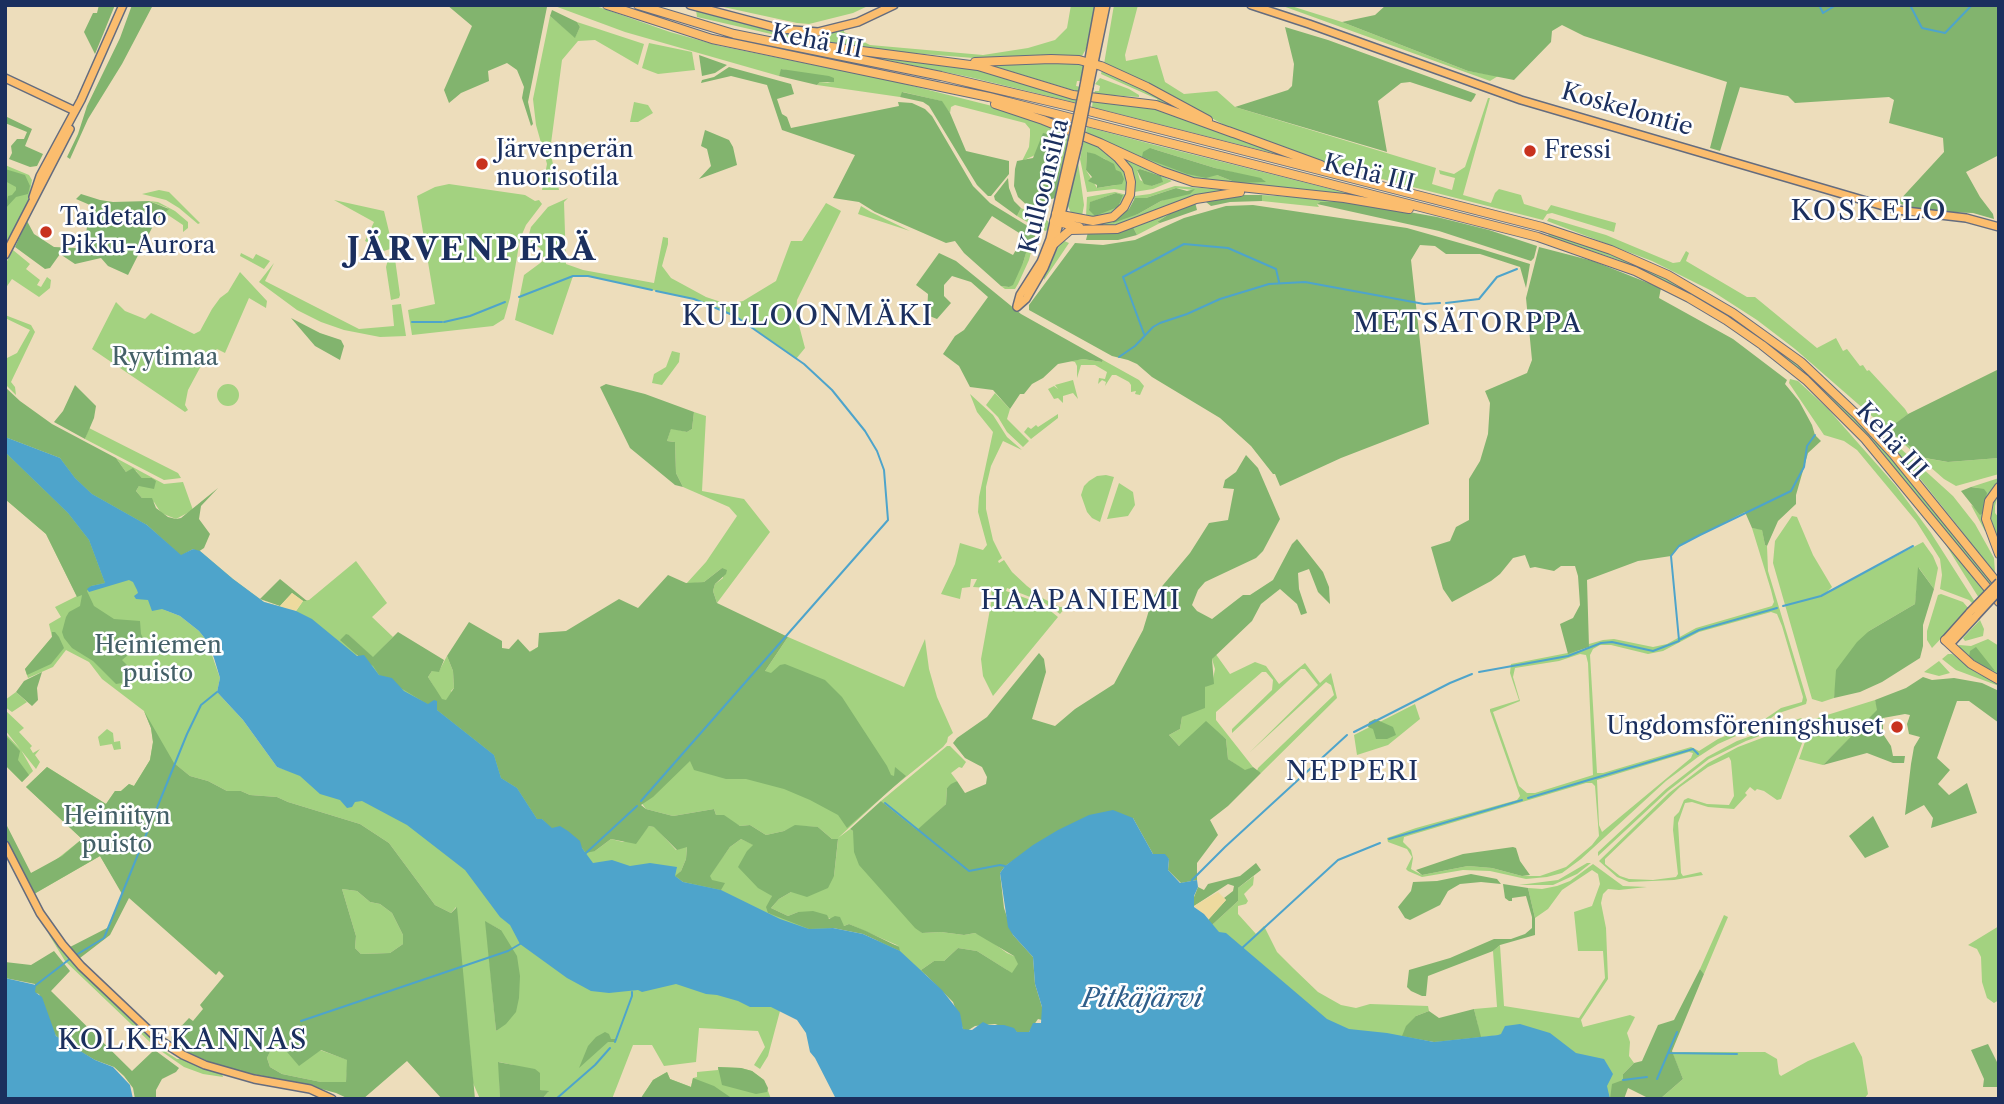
<!DOCTYPE html>
<meta charset="utf-8">
<style>
body{margin:0}
#map{position:relative;width:2004px;height:1104px;overflow:hidden;background:#edddbb;font-family:"Libre Caslon Text",serif}
canvas{display:block}
.frame{position:absolute;inset:0;border:7px solid #1b2f5e;pointer-events:none}
</style>
<div id="map">
<canvas width="2004" height="1104"></canvas>
<div class="frame"></div>
</div>
<script>
const context = document.querySelector('canvas').getContext('2d');
context.lineJoin = 'round';
function fill(path, color) { context.fillStyle = color; context.fill(path, 'evenodd'); }
const poly = rows => new Path2D(rows.map(r => 'M' + r).join(''));
function strokePath(path, color, width, dash) { context.strokeStyle = color; context.lineWidth = width; context.lineCap = dash ? 'butt' : 'round'; context.setLineDash(dash || []); context.stroke(path); }
function write(font, color, halo, rows, align = 'center') {
  context.font = font + ' "Libre Caslon Text",serif'; context.lineWidth = 5; context.setLineDash([]); context.textBaseline = 'middle'; context.strokeStyle = halo; context.fillStyle = color; for (const [text, x, y, turn = 0] of rows) {
    context.save(); context.translate(x, y); context.rotate((+turn || 0) * Math.PI / 180); context.textAlign = isNaN(turn) ? turn : align; if (halo) context.strokeText(text, 0, 0); context.fillText(text, 0, 0); context.restore();
  }
}
const green = poly([
 [552,5,593,5,670,32,720,46,893,81,1004,109,1071,133,1061,184,1059,182,1062,143,1022,161,1029,147,1030,136,1030,129,1025,123,955,105,951,107,950,113,941,101,903,92,900,97,817,85,820,82,831,83,782,69,779,76,625,32],
 [714,5,870,5,853,13,809,24,797,23],
 [1071,5,1096,5,1086,49,1082,56,986,59,886,51,793,39,697,17,696,10,790,34,820,34,844,29,844,32,870,45,983,55,1028,48,1055,40,1067,28],
 [1114,5,1138,5,1125,55,1126,61,1157,55,1165,82,1184,94,1217,91,1235,107,1436,168,1432,184,1452,190,1455,178,1440,174,1439,170,1454,174,1465,167,1488,98,1490,98,1463,195,1491,203,1495,193,1499,189,1521,195,1524,204,1547,211,1551,205,1616,223,1614,232,1552,213,1547,214,1543,220,1393,182,1314,160,1228,127,1139,79,1104,64],
 [1280,5,1288,5,1342,22,1468,71,1498,76,1490,81],
 [550,16,575,37,580,27,577,22,644,44,638,65,595,40,578,41,562,60,550,151,559,190,542,190,547,164,536,125,533,99],
 [649,43,692,52,695,70,658,74,642,68],
 [848,52,983,69,1078,98,1077,103,969,77],
 [1060,61,1084,66,1082,81,1077,81,1076,86,1081,87,1079,92,990,65],
 [1102,70,1142,88,1188,112,1158,101,1157,99,1101,74],
 [1100,78,1129,89,1139,95,1139,97,1094,94,1095,91,1099,91,1100,86,1095,84],
 [1093,100,1134,104,1173,113,1237,139,1292,158,1092,107],
 [634,102,648,105,653,113,638,122,630,122],
 [1087,127,1155,145,1370,199,1230,185,1184,177,1140,159,1086,132],
 [1150,148,1215,168,1264,180,1237,183],
 [1084,139,1102,148,1119,163,1127,175,1128,191,1114,189,1087,192,1080,159],
 [1087,152,1105,159,1116,170,1116,185,1097,188,1086,170],
 [1077,155,1084,205,1082,216,1071,213,1067,204],
 [1123,157,1158,175,1140,169,1137,170,1140,180,1152,186,1162,182,1161,176,1172,181,1153,189,1134,192],
 [5,165,29,175,32,180,28,202,5,246],
 [449,184,525,195,535,201,539,200,542,204,526,225,520,239,510,298,504,319,493,326,412,335,408,310,435,304,417,196,435,187],
 [1175,186,1228,190,1188,198,1125,222,1108,226,1090,225,1138,214,1161,201,1193,190,1176,188,1146,198,1133,199,1135,196,1150,194],
 [159,190,169,192,200,223,198,224,179,208,166,200,142,194],
 [1115,192,1127,195,1122,204,1112,213,1092,217,1086,216,1087,197],
 [1116,193,1123,195,1097,214,1089,209,1091,202],
 [1262,195,1342,200,1340,202,1320,202,1317,204,1319,207,1262,201],
 [568,198,564,202,566,264,583,270,654,283,663,237,668,238,668,244,662,266,671,278,706,297,727,304,743,301,776,281,791,241,802,241,826,203,841,211,797,300,796,314,805,348,796,359,735,316,694,299,588,276,573,276,553,335,515,320,524,275,543,261,543,255,540,248,527,241,531,227,548,207],
 [334,200,384,211,393,248,384,251,365,241,374,222],
 [149,201,158,202,175,211,188,222,188,228,183,232,183,225,165,213,168,208],
 [861,206,871,212,910,231,858,214],
 [1021,208,1048,221,1050,227,1046,231,1039,229,1017,216],
 [1173,211,1157,222,1160,223,1137,235,1133,227],
 [1549,218,1606,235,1673,263,1680,262,1686,251,1689,253,1686,261,1747,297,1755,297,1817,348,1836,338,1843,351,1847,349,1860,366,1863,365,1867,371,1869,370,1905,409,1908,414,1892,427,1896,435,1924,458,1948,462,1999,458,1999,474,1956,486,1944,479,1795,349,1757,320,1712,291,1652,261,1547,221],
 [1549,233,1591,246,1674,282,1732,315,1799,365,1847,409,1897,463,1999,590,1999,596,1871,439,1797,368,1764,341,1696,298,1619,260,1548,236],
 [1062,240,1069,243,1044,280,1044,275],
 [1034,241,1029,260,1018,284,1015,289,1005,289,1001,286,1009,287,1023,263,1029,242],
 [13,250,30,264,26,269,40,280,37,285,41,287,47,277,51,280,50,288,39,297,12,279,5,289,5,265],
 [241,253,253,259,256,254,270,261,264,269,240,256],
 [389,256,395,259,400,295,399,298,391,300,386,267],
 [274,263,265,281,359,329,394,326,392,305,401,304,406,336,380,337,344,330,321,322,297,310,259,282],
 [240,272,267,301,266,308,249,298,225,353,217,349,202,364,188,390,185,405,188,410,185,412,92,349,116,302,125,311,145,319,151,313,194,334,200,331,212,309,220,298,228,292],
 [5,315,31,325,35,332,11,382,15,387,16,395,5,384,5,359,17,353,30,330,5,318],
 [672,351,680,353,679,362,662,385,652,383,654,374,666,367],
 [1083,359,1102,362,1103,360,1139,380,1144,386,1140,395,1135,394,1136,391,1131,392,1131,385,1129,382,1116,375,1112,375,1105,386,1106,382,1102,380,1098,384,1099,378,1105,379,1107,372,1095,365,1081,365,1077,378,1077,366,1075,362,1071,361],
 [1790,379,1798,381,1828,409,1896,486,1931,533,1975,602,1973,604,1969,600,1940,589,1942,575,1940,559,1916,521,1857,450,1844,441,1824,435,1789,383],
 [1073,380,1078,399,1073,393,1063,396,1063,403,1058,398,1054,399,1048,389,1054,386,1058,389,1055,385],
 '217 395a11 11 0 1 1 22 0a11 11 0 1 1-22 0Z',
 [995,393,1010,409,1007,419,1029,441,1023,447,1007,432,998,417,986,405],
 [970,394,993,415,1007,437,1022,450,1003,441,991,466,986,487,986,509,993,540,1002,558,998,561,999,563,1004,560,1012,572,1027,586,1044,599,1060,607,1066,607,1060,614,1043,602,1007,588,1006,591,1042,604,1058,617,993,696,983,676,981,659,992,598,991,590,987,588,973,587,977,579,971,579,970,587,962,588,960,599,941,594,955,564,960,543,983,550,987,545,978,512,979,497,993,432,977,412],
 [694,412,706,416,702,491,744,499,770,532,717,603,713,591,715,584,723,578,722,568,704,582,686,584,706,562,737,516,729,507,683,487,676,473,675,442,667,441,671,428,687,432,692,429],
 [1058,414,1058,418,1031,439,1024,432,1028,427,1031,429,1036,425,1038,427],
 [1868,419,1953,496,1975,524,1994,558,1995,573,1922,481],
 [89,428,178,473,181,478,164,480,85,439],
 [5,437,60,458,147,525,181,555,200,551,233,579,264,602,296,611,303,601,309,600,356,561,387,603,372,617,393,637,373,658,349,635,357,656,434,687,428,677,432,671,439,671,447,656,453,671,454,688,451,691,595,851,611,839,623,842,643,833,649,826,655,827,676,850,687,846,686,859,681,871,676,876,683,882,701,885,711,880,709,876,730,847,741,839,754,845,772,896,768,913,899,946,849,924,844,926,833,919,798,912,788,916,771,908,779,899,791,892,834,876,838,840,832,839,818,827,795,826,784,831,766,835,750,825,740,826,716,815,714,809,673,816,646,809,529,652,538,647,775,631,785,636,755,673,765,671,788,637,904,687,925,639,929,669,937,697,953,733,948,737,947,742,943,747,891,789,838,838,850,829,853,831,878,885,922,933,941,932,964,935,975,933,985,937,1007,953,1025,961,1026,1002,593,883,358,672,162,609,180,616,199,631,207,641,220,678,217,692,243,720,277,767,341,788,393,812,643,974,775,1001,780,1011,768,1056,760,1069,754,1065,765,1047,758,1031,699,1028,696,1062,664,1066,652,1045,633,1045,612,1099,542,1099,548,1092,540,1090,513,1065,499,1062,500,1099,480,1099,473,1083,456,907,451,913,435,905,389,843,360,824,288,802,277,797,250,795,241,791,227,791,208,781,190,776,175,764,123,894,100,856,34,894,25,876,52,863,82,839,26,787,47,767,106,804,115,791,121,791,129,784,134,786,150,760,153,742,151,728,144,711,102,679,89,662,66,650,53,667,28,678,25,669,52,637,49,624,61,617,55,607,77,596,46,534,5,499],
 [486,922,501,930,497,1031,496,1031],
 [958,948,977,951,1007,970,921,970,934,961,944,961],
 [116,458,164,484,183,482,193,510,176,519,161,513,154,502,142,498,136,491,139,486,155,481,152,478,142,478,136,471,126,472],
 [1106,475,1114,477,1100,522,1092,518,1087,512,1081,495,1084,486,1089,481,1097,476],
 [1999,478,1999,483,1986,500,1985,531,1971,505,1974,507,1978,488,1971,487],
 [1119,483,1133,492,1135,505,1128,516,1107,519],
 [1999,491,1995,506,1995,513,1999,518,1999,547,1990,515,1992,501],
 [1792,516,1797,517,1813,555,1832,587,1827,592,1923,542,1933,556,1938,568,1934,589,1919,568,1915,604,1869,631,1835,691,1834,698,1822,702,1812,699,1773,563,1775,541],
 [1752,528,1762,529,1765,545,1767,546,1768,571,1807,700,1806,704,1776,714,1765,723,1718,744,1698,757,1666,781,1581,859,1562,873,1547,877,1526,879,1490,871,1463,870,1422,877,1408,871,1406,869,1412,857,1407,849,1388,842,1387,838,1416,828,1517,800,1520,796,1490,711,1490,709,1519,700,1510,673,1511,664,1583,650,1589,647,1589,644,1603,640,1614,639,1653,647,1667,644,1696,628,1772,606,1774,602,1771,590],
 [1771,612,1777,614,1782,626,1803,697,1802,702,1781,708,1762,721,1718,739,1699,751,1691,747,1603,773,1597,773,1590,655,1593,649,1600,645,1611,645,1648,654,1663,651,1699,632],
 [1580,654,1586,655,1588,663,1593,775,1535,793,1527,793,1519,786,1493,712,1520,701,1513,677,1515,668,1559,661],
 [1689,752,1693,753,1691,758,1602,832,1599,825,1597,780],
 [1586,783,1592,783,1595,786,1599,836,1592,845,1566,867,1540,876,1522,876,1492,868,1468,866,1422,875,1411,869,1413,858,1411,850,1403,842,1404,837],
 [1943,540,1985,592,1979,598,1962,571],
 [1941,594,1963,602,1969,609,1932,648,1927,640,1927,631,1938,595],
 [1980,620,1984,629,1983,636,1965,641,1963,638],
 [1988,639,1999,646,1999,677,1986,671,1956,648,1959,645,1971,646],
 [1215,653,1230,674,1255,662,1266,666,1279,684,1305,663,1320,683,1331,673,1337,698,1261,773,1257,771,1258,768,1334,695,1331,685,1326,682,1249,753,1318,685,1305,669,1301,669,1232,733,1232,729,1272,690,1273,680,1266,672,1262,672,1216,712,1216,720,1253,767,1245,771,1228,759,1226,739,1209,726,1179,746,1169,735,1180,729,1182,717,1204,700,1205,687,1213,679,1215,669,1212,659],
 [1948,654,1952,654,1977,673,1999,683,1999,686,1956,670,1942,659],
 [1939,661,1950,673,1939,676,1924,672],
 [16,692,27,702,12,712,5,707,5,700],
 [1875,700,1878,710,1823,765,1799,759,1806,739,1808,721],
 [1415,704,1420,719,1388,745,1357,755,1354,735],
 [5,710,24,728,19,732,32,746,30,748,33,753,40,749,35,755,40,762,36,769,5,730],
 [1801,718,1803,720,1746,741,1709,759,1668,791,1598,856,1598,852,1666,789,1707,757,1737,741],
 [1799,724,1805,725,1804,738,1781,799,1777,800,1764,791,1757,789,1755,791,1750,787,1745,793,1747,795,1734,809,1708,807,1692,802,1685,803,1678,823,1681,873,1683,876,1701,872,1703,875,1674,880,1629,882,1617,877,1599,861,1669,793,1708,763,1738,747],
 [1729,757,1731,761,1734,796,1729,805,1707,804,1688,798,1684,800,1679,812,1674,817,1673,830,1678,874,1676,877,1653,880,1629,879,1620,876,1605,864,1605,859,1680,787,1708,767],
 [107,729,113,733,114,742,120,741,121,749,114,750,112,744,100,746,98,737],
 [5,733,21,750,33,771,22,782,5,765],
 [947,746,950,746,966,762,962,768,959,767,951,773,957,781,947,788,946,804,917,831,881,801],
 [1587,863,1591,863,1577,874,1553,885,1519,885,1558,880],
 [1593,864,1623,886,1647,887,1619,890,1608,889,1603,894,1601,903,1606,928,1608,979,1581,1020,1583,1027,1630,1015,1635,1017,1627,1033,1630,1042,1629,1056,1634,1063,1623,1074,1623,1080,1613,1092,1610,1099,1602,1099,1501,1035,1439,1042,1338,1030,1237,953,1212,925,1238,901,1238,888,1254,876,1253,885,1244,894,1248,901,1246,904,1238,906,1238,914,1256,934,1264,926,1277,952,1293,968,1318,992,1341,1005,1356,1008,1370,1004,1428,1006,1429,1011,1416,1016,1478,1026,1474,1009,1497,1007,1493,951,1500,945,1504,1006,1579,1018,1605,978,1603,951,1578,951,1574,912,1592,906,1600,884,1598,874,1592,870,1562,890,1548,909,1535,918,1528,888,1542,889,1557,886,1570,881],
 [342,889,357,891,370,902,380,904,392,913,403,935,403,944,390,953,361,954,355,948,356,936],
 [1724,915,1728,917,1704,974,1700,969],
 [1999,926,1999,1000,1994,1003,1987,998,1982,982,1981,957,1977,949,1968,945],
 [48,933,77,965,155,1041,152,1044,65,961],
 [276,1038,303,1061,320,1050,348,1060,346,1082,321,1082,282,1074,270,1067,267,1058],
 [1854,1042,1862,1057,1868,1094,1864,1099,1660,1099,1683,1079,1672,1052,1765,1052,1777,1059,1779,1074,1781,1076,1808,1061],
 [163,1050,177,1059,184,1059,222,1074,223,1077,203,1074,184,1067,161,1051],
 [718,1067,741,1068,752,1071,764,1080,771,1099,641,1098,653,1080,667,1072,670,1079,691,1087,693,1078,697,1077,697,1072,718,1070]
]);
const forest = poly([
 [99,5,115,5,95,54,84,32,93,13,97,13],
 [132,5,153,5,122,64,88,119,70,159,67,157,78,134,87,106,120,38],
 [447,5,542,5,547,7,528,102,533,124,531,126,522,98,524,87,517,70,507,63,488,71,489,81,461,93,449,103,444,90,472,26],
 [1386,5,1999,5,1999,155,1966,172,1980,197,1993,214,1994,219,1973,213,1924,211,1897,203,1944,152,1943,138,1889,123,1894,100,1889,97,1795,103,1788,96,1740,87,1720,151,1710,148,1727,82,1584,36,1562,25,1552,31,1551,42,1514,80,1468,71,1342,22,1375,15],
 [552,10,577,22,580,27,575,38,550,16],
 [1285,27,1328,40,1476,94,1474,98,1471,102,1410,82,1401,83,1378,101,1387,152,1235,107,1288,90,1292,86,1294,64],
 [699,55,727,65,715,73,702,76],
 [729,67,791,84,794,94,777,99,782,114,787,117,791,128,899,106,898,102,912,103,925,109,932,116,973,186,990,203,1036,231,1034,241,1029,243,1023,263,1013,285,1009,287,1001,286,964,253,955,241,946,243,875,212,859,202,833,198,855,155,782,130,767,85,731,76,701,83,702,80,714,77],
 [992,216,1024,236,1013,255,978,237],
 [781,69,829,76,834,78,834,82,820,82,817,85,779,76],
 [902,92,942,101,950,113,966,151,1009,161,1009,174,991,196,988,196,977,185,929,106,923,102,900,97],
 [5,116,32,129,25,146,43,154,37,166,30,167,9,159,12,153,11,146,17,139,24,139,27,132,5,123],
 [705,130,729,140,733,147,737,165,699,179,711,166,707,149,701,146],
 [1043,133,1063,138,1059,182,1061,184,1055,198,1045,201,1040,207,1031,209,1018,197,1014,186,1015,169,1017,161,1033,158],
 [1150,148,1215,168,1261,178,1266,182,1237,183,1217,175,1206,178,1187,174,1142,157,1143,152],
 [1087,152,1095,154,1114,164,1116,170,1121,172,1124,179,1122,184,1097,188,1097,185,1088,181,1092,177,1086,170],
 [5,169,25,175,30,186,28,194,16,197,5,209,8,196,12,195,16,190,16,187,5,181],
 [1140,169,1161,176,1163,182,1152,186,1144,184,1137,170],
 [1008,178,1009,188,1014,201,1021,208,1017,216,995,200,994,196],
 [1176,188,1187,191,1195,189,1190,194,1161,201,1138,214,1113,223,1115,219,1129,209,1135,198,1146,198],
 [1116,193,1123,195,1118,207,1095,216,1089,210,1090,202],
 [81,194,100,200,113,202,149,201,169,209,156,220,128,275,108,266,101,258,75,264,60,254,50,268,45,269,15,247,27,221,34,234,54,247,76,248,86,234,90,205,76,199],
 [1236,195,1262,195,1262,201,1230,202,1211,206,1206,202,1206,200],
 [1342,200,1437,217,1489,230,1537,246,1534,258,1531,261,1439,231,1317,204,1320,202,1340,202],
 [1195,202,1197,210,1160,223,1157,222,1180,207],
 [1253,205,1407,228,1481,249,1530,264,1526,288,1520,267,1480,254,1446,254,1435,246,1420,245,1411,260,1429,424,1341,458,1280,486,1275,474,1273,474,1251,446,1220,418,1152,377,1137,364,1128,360,1112,356,1029,310,1029,305,1075,243,1103,245,1135,240,1184,218,1226,206],
 [1133,227,1137,235,1118,240,1086,240,1088,232,1123,231],
 [1539,247,1593,261,1661,288,1659,298,1733,339,1787,380,1785,384,1799,401,1812,425,1815,435,1821,441,1808,453,1796,495,1796,504,1778,521,1767,546,1765,545,1762,530,1752,528,1745,512,1679,546,1671,556,1638,561,1587,580,1589,647,1568,654,1560,624,1573,618,1580,605,1578,576,1575,566,1561,566,1554,571,1535,567,1530,568,1525,555,1513,558,1500,574,1491,581,1452,602,1443,589,1431,547,1450,541,1456,527,1469,520,1469,479,1480,461,1488,434,1490,403,1485,391,1527,373,1532,360,1526,298],
 [939,253,956,261,1021,314,1103,360,1102,362,1083,359,1058,364,1043,378,1032,384,1024,394,1020,394,1010,409,993,390,970,387,959,366,943,354,955,336,964,330,988,297,971,282,952,276,944,285,944,296,951,303,937,319,927,315,928,294,916,285],
 [291,318,320,333,341,340,344,346,340,360,315,346],
 [1999,369,1999,458,1948,462,1925,458,1895,435,1892,426,1908,414],
 [606,384,645,394,694,412,692,429,687,432,671,429,667,441,675,442,676,473,683,487,675,485,630,448,600,387],
 [75,385,96,406,94,418,85,439,54,422,63,411],
 [5,387,20,401,52,424,116,458,126,472,133,468,142,478,152,478,156,481,154,489,139,486,136,491,142,498,152,498,156,508,168,517,176,519,181,518,218,488,201,506,199,519,210,534,204,548,198,552,193,549,181,556,147,525,92,494,75,478,60,458,5,437],
 [5,452,68,513,89,540,105,583,91,586,87,591,94,606,114,619,140,621,141,634,145,642,137,654,128,655,122,660,131,669,122,683,116,684,93,661,72,648,64,638,62,632,66,617,69,612,80,606,82,595,77,597,46,534,5,499],
 [1246,455,1258,468,1280,519,1263,551,1256,558,1205,582,1198,590,1192,605,1197,611,1212,619,1243,595,1250,595,1273,580,1292,544,1297,539,1323,572,1329,587,1330,604,1318,592,1309,569,1298,573,1299,589,1307,613,1301,615,1297,604,1280,589,1261,604,1252,621,1212,659,1214,684,1205,687,1205,708,1182,717,1180,729,1169,735,1179,746,1206,721,1226,739,1228,759,1245,770,1253,767,1261,773,1228,806,1210,820,1218,835,1197,863,1197,880,1181,883,1168,870,1169,859,1153,854,1133,818,1016,859,1005,866,1000,873,1004,908,1013,935,1033,957,1035,984,1042,1007,1042,1020,1038,1019,1029,1032,1017,1032,995,1024,975,1026,967,1031,963,1029,953,1002,921,970,934,961,944,961,958,948,977,951,1012,973,1018,964,1014,956,975,933,964,935,941,932,922,933,915,928,859,865,854,852,853,831,850,829,881,801,917,830,946,804,947,788,951,784,957,781,965,793,986,784,987,777,982,767,965,758,953,743,957,738,987,717,1039,653,1044,659,1046,672,1032,719,1055,726,1075,709,1114,684,1143,630,1153,597,1190,553,1209,523,1228,520,1234,489,1223,488,1225,480,1236,472],
 [1971,487,1984,489,1987,493,1983,513,1980,515,1961,491],
 [1918,567,1934,589,1923,625,1923,646,1920,658,1882,682,1860,692,1834,698,1836,670,1857,642,1869,631,1915,604],
 [722,568,727,570,726,574,715,584,713,591,717,603,788,637,765,671,771,673,780,665,785,664,825,680,842,697,887,766,891,775,894,776,895,767,906,776,847,828,838,815,810,800,784,789,746,779,726,779,694,770,690,761,653,797,641,805,646,809,673,816,714,809,716,815,724,815,740,826,750,825,766,835,784,831,795,825,818,827,832,839,838,839,834,876,828,888,807,897,791,892,779,899,771,908,788,916,798,912,813,911,827,915,829,919,835,916,840,917,844,926,849,924,866,931,899,947,900,951,863,934,833,928,809,929,768,913,766,907,772,896,758,888,738,867,747,851,753,845,741,839,730,847,710,876,712,880,725,883,721,890,683,882,675,876,681,871,686,859,687,847,677,850,654,827,649,826,636,844,611,839,595,851,586,853,582,848,552,829,542,819,537,819,517,788,501,778,494,755,437,710,379,675,373,666,358,656,340,640,346,634,349,635,373,657,398,632,444,660,439,672,432,671,428,677,442,699,446,700,454,688,453,671,447,656,469,622,502,641,502,648,509,649,518,639,530,652,538,647,539,633,566,631,619,599,638,608,668,575,686,583,704,582],
 [280,579,307,601,303,601,292,593,280,606,260,599],
 [52,632,55,632,59,637,64,648,51,664,27,675,25,669,52,637],
 [1976,647,1995,671,1986,668,1969,657,1970,651],
 [42,672,37,688,38,700,32,706,16,692,24,681],
 [1923,677,1932,680,1954,678,1982,683,1999,691,1999,723,1969,701,1957,701,1937,758,1950,770,1938,784,1949,795,1967,783,1977,813,1931,828,1933,818,1924,805,1905,815,1911,764,1914,747,1920,737,1909,734,1907,724,1910,715,1905,714,1883,718,1883,734,1891,746,1893,756,1905,756,1904,763,1893,763,1867,753,1823,765,1877,710,1875,700,1906,688],
 [144,711,174,763,190,776,208,781,227,791,241,791,250,795,277,797,288,802,360,824,389,843,435,905,451,913,457,907,475,1099,442,1099,407,1061,363,1099,349,1099,336,1093,299,1083,227,1069,181,1050,172,1044,171,1037,189,1018,193,1021,203,1009,200,1005,224,976,219,971,216,975,129,898,110,935,80,958,70,947,109,927,122,894,100,856,34,894,5,837,5,822,31,873,62,856,82,839,26,787,47,767,106,804,115,791,121,791,129,784,134,786,150,760,153,742,151,728],
 [342,889,357,891,370,902,380,904,392,913,403,935,403,944,390,953,361,954,355,948,356,936],
 [276,1039,299,1066,321,1050,347,1060,346,1082,321,1082,282,1074,270,1067,267,1058],
 [1375,719,1393,727,1396,735,1387,739,1376,739,1373,729,1368,727,1369,722],
 [5,735,20,751,18,760,29,775,22,782,5,765],
 [1873,816,1889,847,1865,858,1849,836],
 [1513,847,1516,848,1520,861,1530,875,1522,876,1492,868,1468,866,1422,875,1416,870,1463,854],
 [1256,863,1261,870,1238,888,1238,901,1212,925,1208,920,1226,900,1224,898,1233,891,1234,886,1228,884,1194,906,1194,897,1198,887,1204,890,1208,884,1240,876],
 [1471,874,1497,879,1501,884,1481,882,1460,884,1448,891,1440,905,1410,920,1405,918,1398,907,1411,891,1413,882,1437,881],
 [1503,884,1528,888,1535,918,1535,935,1500,945,1493,951,1428,976,1426,996,1422,996,1411,991,1407,987,1409,970,1450,958,1494,939,1511,939,1525,934,1532,928,1532,917,1526,896,1512,898,1512,901,1509,901,1505,898],
 [485,921,501,930,517,956,520,976,519,998,516,1012,506,1024,496,1031],
 [54,951,70,971,51,991,132,1071,152,1052,156,1051,179,1068,176,1072,162,1079,156,1090,156,1099,135,1099,133,1088,124,1076,114,1067,95,1060,59,1039,53,1032,39,994,35,993,35,984,5,978,5,962,31,965],
 [1700,969,1704,974,1672,1051,1683,1079,1660,1099,1650,1099,1628,1088,1624,1099,1610,1099,1612,1084,1623,1080,1623,1074,1634,1063,1642,1061,1658,1025,1674,1020],
 [1474,1009,1481,1037,1434,1042,1402,1036,1406,1026,1416,1016,1429,1011,1439,1018],
 [605,1032,609,1034,611,1039,615,1039,615,1042,608,1042,579,1068,588,1046,596,1037],
 [1988,1044,1999,1066,1999,1087,1983,1087,1984,1079,1971,1050],
 [498,1062,535,1069,540,1073,540,1090,549,1091,542,1099,500,1099],
 [718,1067,741,1068,752,1071,764,1080,768,1088,767,1092,756,1094,722,1085],
 [667,1072,670,1079,691,1087,693,1078,714,1086,733,1099,641,1098,653,1080]
]);
const sand = poly([
 [292,593,303,601,296,611,288,610,280,606],
 [1218,892,1226,900,1208,920,1194,906]
]);
const water = poly([
 [5,437,60,458,75,478,92,494,147,525,181,555,193,549,200,551,233,579,264,602,296,611,312,619,357,656,364,655,379,675,392,678,404,691,428,704,434,700,437,701,437,710,494,755,501,778,517,788,537,819,542,819,552,828,560,826,568,831,580,841,582,848,593,863,612,860,630,866,650,863,677,867,675,876,683,882,721,890,780,919,809,929,833,928,863,934,900,951,942,990,960,1013,963,1029,972,1030,983,1022,989,1025,1004,1025,1014,1028,1017,1032,1029,1032,1033,1023,1041,1023,1042,1007,1035,984,1033,957,1013,935,1008,927,1000,873,1005,866,1033,845,1058,830,1089,815,1113,810,1133,818,1153,854,1165,854,1169,859,1168,870,1180,883,1197,880,1198,887,1194,896,1194,907,1204,914,1219,932,1226,933,1327,1019,1349,1029,1387,1033,1434,1042,1498,1035,1501,1034,1505,1026,1520,1024,1550,1033,1576,1053,1604,1059,1613,1074,1607,1086,1610,1099,836,1099,815,1058,810,1052,806,1033,797,1020,771,1007,750,1007,738,1001,717,995,706,994,676,984,642,992,638,990,609,993,591,991,567,978,520,944,510,925,500,917,465,870,407,825,362,801,355,802,352,807,347,808,340,800,320,794,300,776,277,767,243,720,217,692,220,678,214,658,207,641,199,631,180,616,162,609,152,611,148,600,136,599,134,596,138,593,137,590,133,582,129,580,89,592,87,589,91,586,105,583,89,540,68,513,5,452],
 [5,978,36,985,35,992,42,997,56,1036,95,1060,113,1067,130,1085,133,1099,5,1099]
]);
const stream = poly([
 [1819,5,1823,13,1836,5],
 [1910,5,1922,28,1945,33,1972,5],
 [519,297,573,276,588,276,652,290],
 [1446,303,1479,299,1497,277,1517,269],
 [412,322,442,322],
 [444,322,470,316,505,302],
 [1144,334,1123,277,1184,244,1228,248,1276,269,1279,282],
 [1119,357,1135,346,1153,327,1160,323,1187,314,1220,299,1269,284,1305,282,1424,304,1440,303],
 [1783,606,1821,596,1913,546],
 [1777,608,1699,630,1679,640,1671,556,1679,546,1700,535,1791,491,1804,467,1807,446,1815,435],
 [1479,672,1568,656,1601,643,1612,642,1653,651,1679,641],
 [1354,732,1450,683,1472,674],
 [1528,798,1693,749,1698,754],
 [641,801,888,520,884,470,877,451,865,431,832,390,804,364,735,316,694,299,656,291],
 [885,803,969,871,1000,865,1005,866],
 [1389,839,1522,800],
 [586,853,637,806],
 [1192,880,1225,847,1347,735],
 [1241,949,1338,860,1380,843],
 [76,955,104,938,187,734,201,705,217,692],
 [36,985,71,958],
 [301,1021,508,951,520,944],
 [615,1042,632,996,632,992],
 [1669,1053,1737,1054],
 [1657,1079,1677,1032],
 [1623,1080,1647,1077],
 [556,1099,595,1065,610,1048]
]);
const major = poly([
 [690,5,781,29,818,32,858,22,894,5],
 [1251,5,1309,24,1521,100,1897,210,1966,218,1999,227],
 [5,78,75,111],
 [1084,86,1099,5],
 [1089,87,1106,5],
 [33,197,40,176,81,100,123,5],
 [5,255,70,129],
 [1017,306,1020,295,1041,262,1050,239,1072,142],
 [1017,307,1026,299,1044,268,1054,244,1078,144],
 [1945,640,1970,612],
 [1950,644,1975,617],
 [5,845,40,913,62,944,81,966,158,1039,183,1055,205,1065,254,1079,310,1089,332,1099]
]);
const highway = poly([
 [607,5,712,39,989,97,1538,237,1635,271,1689,298,1726,320,1762,345,1806,380,1865,439,1999,602],
 [638,5,734,34,941,76,1069,106,1542,227,1611,250,1668,275,1733,313,1801,362,1857,415,1893,454,1999,585],
 [800,43,978,66,1073,95,1156,105,1233,133],
 [975,62,1051,59,1079,60,1101,66,1147,87,1208,120],
 [995,104,1043,120,1100,143,1118,158,1128,170,1131,182,1130,195,1124,207,1113,217,1093,221,1056,214],
 [1228,131,1321,165],
 [1100,143,1161,171,1193,182,1344,198,1409,209],
 [1054,221,1079,227],
 [1054,244,1070,230,1117,229,1196,199,1240,192],
 [1999,487,1989,501,1986,519,1999,554],
 [1945,640,1971,664,1999,680]
]);
const majorBridge = poly([
 [1072,142,1084,86],
 [1078,144,1089,87],
 [1970,612,1999,582],
 [1975,617,1999,591]
]);
const markers = [
 [1530,151,7,"#c8321e"],
 [482,164,7,"#c8321e"],
 [46,232,7,"#c8321e"],
 [1897,727,7,"#c8321e"]
];
const streetNames = [
 ["Kehä III",817,42,11],
 ["Koskelontie",1627,110,16],
 ["Kehä III",1369,174,14],
 ["Kulloonsilta",1045,186,-76],
 ["Kehä III",1891,441,48]
];
const poiNames = [
 ["Järvenperän",496,150],
 ["nuorisotila",496,178],
 ["Fressi",1544,151],
 ["Taidetalo",60,218],
 ["Pikku-Aurora",60,246],
 ["Ungdomsföreningshuset",1883,727,"right"]
];
const parkNames = [
 ["Ryytimaa",165,358],
 ["Heiniemen",158,646],
 ["puisto",158,674],
 ["Heiniityn",117,817],
 ["puisto",117,845]
];
const neighbourhoodNames = [
 ["METSÄTORPPA",1468,324],
 ["HAAPANIEMI",1081,601],
 ["NEPPERI",1353,772]
];
const waterNames = [
 ["Pitkäjärvi",1142,999]
];
const quarterNames = [
 ["KOSKELO",1869,212],
 ["KULLOONMÄKI",808,317],
 ["KOLKEKANNAS",183,1041]
];
const districtNames = [
 ["JÄRVENPERÄ",472,251]
];
fill(green, '#a3d280');
fill(forest, '#82b46e');
fill(sand, '#eeda9e');
fill(water, '#4ea4cb');
strokePath(stream, '#4ea4cb', 2);
strokePath(major, '#646c7f', 10);
strokePath(highway, '#646c7f', 10);
strokePath(major, '#fbbd6e', 7);
strokePath(highway, '#fbbd6e', 8);
strokePath(majorBridge, '#646c7f', 10, []);
strokePath(majorBridge, '#fbbd6e', 7);
for (const [x, y, r, color] of markers) { const dot = new Path2D(); dot.arc(x, y, r, 0, 2 * Math.PI); context.fillStyle = color; context.fill(dot); strokePath(dot, '#fff', 2.5); }
write('24px', '#1b2f5e', '#fff', streetNames);
write('24px', '#1b2f5e', '#fff', poiNames, 'left');
write('24px', '#446068', '#fff', parkNames);
context.letterSpacing = '2px';
write('26px', '#1b2f5e', '#fff', neighbourhoodNames);
context.letterSpacing = '0px';
write('italic 26px', '#2f5e8a', '#fff', waterNames);
context.letterSpacing = '2px';
write('28px', '#1b2f5e', '#fff', quarterNames);
context.letterSpacing = '0px';
context.letterSpacing = '2px';
write('bold 32px', '#1b2f5e', '#fff', districtNames);
context.letterSpacing = '0px';
</script>
